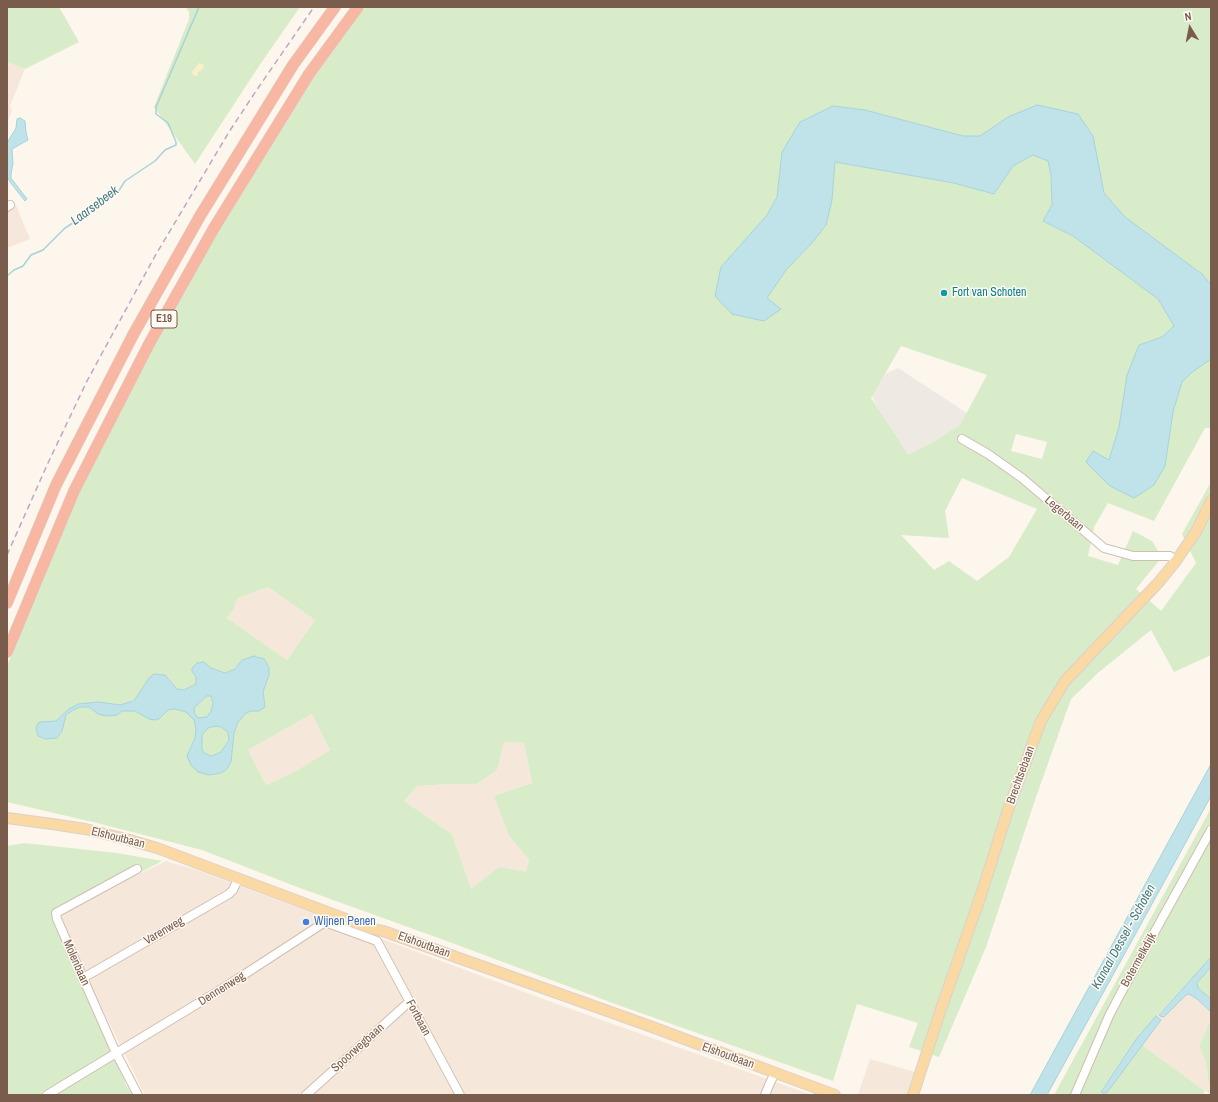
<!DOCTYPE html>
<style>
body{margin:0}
#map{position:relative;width:1218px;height:1102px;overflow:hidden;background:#fdf6ec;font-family:"Archivo Narrow",sans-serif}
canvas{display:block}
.frame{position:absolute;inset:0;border:8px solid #7a5c4d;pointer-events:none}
.north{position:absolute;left:1170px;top:8px;width:40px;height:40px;-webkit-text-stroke:3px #fffaf3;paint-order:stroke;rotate:350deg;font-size:11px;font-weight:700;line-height:16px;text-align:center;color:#7a5c4d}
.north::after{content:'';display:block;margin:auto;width:14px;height:18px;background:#7a5c4d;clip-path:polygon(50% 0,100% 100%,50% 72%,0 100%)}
</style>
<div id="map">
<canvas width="1218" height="1102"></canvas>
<div class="frame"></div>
<div class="north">N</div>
</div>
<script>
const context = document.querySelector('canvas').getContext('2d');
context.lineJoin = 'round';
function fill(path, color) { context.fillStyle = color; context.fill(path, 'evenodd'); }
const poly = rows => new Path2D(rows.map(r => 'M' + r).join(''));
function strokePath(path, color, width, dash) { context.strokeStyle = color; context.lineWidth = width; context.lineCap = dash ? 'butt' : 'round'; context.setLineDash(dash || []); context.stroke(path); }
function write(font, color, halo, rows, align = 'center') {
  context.font = font + ' "Archivo Narrow",sans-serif'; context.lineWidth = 3; context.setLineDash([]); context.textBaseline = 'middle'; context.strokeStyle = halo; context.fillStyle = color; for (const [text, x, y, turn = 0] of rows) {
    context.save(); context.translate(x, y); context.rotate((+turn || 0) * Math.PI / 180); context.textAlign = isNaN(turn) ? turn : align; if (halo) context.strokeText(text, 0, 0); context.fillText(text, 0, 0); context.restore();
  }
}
const residential = poly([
 [7,62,25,69,10,106,12,111,7,123],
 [7,201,16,205,30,239,7,248],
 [268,587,315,620,287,660,227,618,235,607,235,603,238,598],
 [312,714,330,750,302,768,266,785,248,750],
 [504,742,524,743,532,783,494,796,509,836,529,860,526,873,499,867,471,890,452,834,404,801,417,786,450,784,477,784,497,770],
 [166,861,197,870,557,1004,812,1095,145,1095,91,987,57,914],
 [1190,994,1197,999,1211,1012,1211,1019,1199,1046,1205,1060,1210,1090,1205,1091,1142,1045,1161,1020,1156,1016,1159,1015,1164,1017,1186,995],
 [870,1059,915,1072,907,1095,858,1095]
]);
const industrial = poly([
 [898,368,970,415,964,427,906,458,889,433,866,383]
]);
const green = poly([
 [7,7,59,7,79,42,25,69,7,62],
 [185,7,300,7,259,66,195,164,154,107,189,19,189,12],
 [365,7,1211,7,1211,285,1202,274,1125,217,1104,193,1099,172,1008,117,980,136,963,136,865,110,833,106,800,122,782,152,777,197,767,215,721,267,780,309,767,298,786,270,812,243,826,225,832,200,835,162,954,183,994,194,1013,166,1033,155,1048,161,1051,175,1052,205,1043,221,1073,236,1158,299,1174,326,1162,337,1139,345,1119,427,1109,460,1086,462,1165,466,1173,412,1182,382,1191,373,1211,359,1211,428,1205,428,1154,521,1108,503,1094,527,1088,556,1118,565,1133,531,1152,541,1162,557,1136,589,1161,611,1196,563,1182,534,1211,482,1211,655,1174,672,1151,630,1099,672,1071,699,1036,797,986,947,939,1057,909,1047,918,1023,857,1004,833,1081,618,1005,455,944,300,888,202,850,97,823,7,802,7,666,79,493,154,347,219,231,314,77],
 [901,346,987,375,960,425,935,441,908,455,871,398],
 [1016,434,1047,442,1042,459,1011,451],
 [962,478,1037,509,1009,557,977,581,949,561,934,570,901,535,949,538,945,511],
 [268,587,315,620,287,660,227,618,235,607,235,603,238,598],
 [254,656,257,656,266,662,269,668,269,675,263,692,265,703,257,711,251,711,246,712,238,722,234,733,231,762,226,770,221,773,209,775,190,748,195,738,196,729,194,720,186,712,175,709,168,710,162,717,149,719,135,711,122,711,117,715,98,714,89,707,80,707,73,710,66,715,62,731,57,738,46,739,38,736,36,728,49,721,56,721,69,709,78,704,99,702,120,705,128,703,136,698,149,678,168,678,177,689,184,690,196,684,196,677,192,671,204,662,211,668,224,673,235,669,242,660],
 [312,714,330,750,298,770,266,785,248,750],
 [504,742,524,743,532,783,494,796,509,836,529,860,526,872,499,867,471,889,452,834,404,801,417,786,450,784,477,784,497,770],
 [208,696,211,696,212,699,213,703,211,711,207,717,200,719,196,717,194,708],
 [216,726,221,727,228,732,229,740,221,752,212,756,208,755,204,753,202,749,202,735,208,728],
 [1211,808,1211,957,1137,1038,1101,1091,1104,1093,1112,1086,1142,1045,1205,1091,1203,1095,1054,1095],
 [24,843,117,853,162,861,123,882,54,910,78,978,111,1046,126,1085,133,1095,7,1095,7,846],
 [1211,967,1211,999,1198,988,1197,983],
 [1211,1019,1211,1095,1209,1095,1210,1094,1206,1091,1210,1090,1205,1060,1199,1046]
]);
const sand = poly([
 [199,63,203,64,204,68,198,72,197,76,194,76,192,72]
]);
const water = poly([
 [1037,105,1078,114,1093,136,1104,193,1125,217,1202,274,1211,285,1211,359,1191,373,1182,382,1173,412,1165,466,1154,485,1134,498,1110,486,1086,462,1093,451,1109,460,1119,427,1127,375,1139,345,1162,337,1174,326,1158,299,1073,236,1043,221,1052,205,1051,175,1048,161,1033,155,1013,166,994,194,954,183,835,162,832,200,826,225,812,243,786,270,767,298,781,309,764,321,732,314,715,296,721,267,767,215,777,197,782,152,800,122,833,106,865,110,963,136,980,136,1008,117,1037,105],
 [20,118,25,121,26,132,28,140,12,149,13,163,11,174,11,178,27,199,25,201,10,182,7,176,7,143,16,128,17,119,20,118],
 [254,656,264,659,266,662,269,668,269,675,263,692,265,705,264,708,259,711,251,711,246,713,238,722,234,733,231,762,226,770,221,773,209,775,205,774,198,772,191,765,187,756,195,738,196,729,194,720,186,712,175,709,168,710,159,719,155,720,149,719,135,711,122,711,117,715,106,716,98,714,89,707,80,707,73,710,66,715,62,731,57,738,46,739,38,736,36,728,38,723,41,722,56,721,69,709,78,704,99,702,120,705,133,701,136,698,149,678,154,674,165,675,177,689,184,690,196,684,196,677,192,671,192,668,197,663,204,662,211,668,225,673,235,669,242,660,254,656],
 [207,696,211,696,212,699,213,703,211,711,207,717,198,718,195,714,194,708,207,696],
 [216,726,221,727,228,732,229,740,221,752,212,756,208,755,204,753,202,749,202,735,208,728,216,726],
 [1211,764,1211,796,1180,853,1047,1095,1030,1095,1211,764],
 [1211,957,1211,967,1197,983,1198,988,1211,999,1211,1012,1197,999,1189,994,1186,995,1164,1017,1160,1016,1159,1015,1211,957],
 [1156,1016,1161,1020,1112,1086,1106,1093,1103,1093,1101,1092,1137,1038,1156,1016]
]);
const stream = poly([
 [7,276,14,270,23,266,31,255,43,250,65,228,79,219,107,195,118,192,125,181,155,161,165,150,176,145,176,142,168,123,156,114,156,107,199,7]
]);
const minor = poly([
 [7,207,10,205],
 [962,439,988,454,1022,478,1104,548,1133,556,1170,556,1176,561],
 [137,869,56,913,57,919,116,1053,138,1095],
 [325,922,377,941,460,1095],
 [83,978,229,894,233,890,238,879],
 [47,1095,225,987,325,922,331,913],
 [306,1095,409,1002],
 [765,1095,770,1083,775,1073],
 [1075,1095,1109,1016,1122,991,1211,830]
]);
const major = poly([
 [7,818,52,824,85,829,126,839,157,848,370,928,383,931,644,1024,835,1095],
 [913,1095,941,1009,981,895,1009,807,1041,721,1065,681,1159,582,1176,561,1197,530,1211,501]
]);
const highway = poly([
 [7,603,56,485,133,335,200,216,293,65,335,7],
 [7,652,74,491,149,344,214,228,309,74,358,7]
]);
const rail = poly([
 [7,555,48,463,87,381,155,256,229,132,256,91,314,7]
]);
const markers = [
 [944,293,4,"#0f9aa8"],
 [306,922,4,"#3f7fe0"]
];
const shields = [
 [164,319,26]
];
const shieldNames = [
 ["E19",164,319]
];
const cultureNames = [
 ["Fort van Schoten",952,293]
];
const streetNames = [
 ["Legerbaan",1064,514,40],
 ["Brechtsebaan",1021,775,-70],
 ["Elshoutbaan",118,838,14],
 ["Varenweg",164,931,-30],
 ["Elshoutbaan",424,945,20],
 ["Botermelkdijk",1139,960,-61],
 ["Molenbaan",76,963,66],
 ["Dennenweg",222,989,-32],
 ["Fortbaan",418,1018,62],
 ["Spoorwegbaan",358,1048,-42],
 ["Elshoutbaan",728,1056,20]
];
const shopNames = [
 ["Wijnen Penen",314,922]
];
const waterNames = [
 ["Laarsebeek",95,206,-37],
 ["Kanaal Dessel - Schoten",1124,937,-61]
];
fill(residential, '#f5e8da');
fill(industrial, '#efe9e4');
fill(green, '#d8ecc9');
fill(sand, '#fcefc7');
fill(water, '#bfe3e8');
strokePath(water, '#a5d3da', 1);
strokePath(stream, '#a5d3da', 1.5);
strokePath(minor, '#d1beb0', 10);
strokePath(major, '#dad1cd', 12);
strokePath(highway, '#dad1cd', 12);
strokePath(minor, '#fff', 8);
strokePath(major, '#fbd9a5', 10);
strokePath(highway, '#f7b7a3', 11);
strokePath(rail, '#b9a8c9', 1.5, [6, 4]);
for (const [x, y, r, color] of markers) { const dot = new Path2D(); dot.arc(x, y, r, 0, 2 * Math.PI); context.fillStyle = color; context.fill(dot); strokePath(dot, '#fffaf3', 1.5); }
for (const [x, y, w] of shields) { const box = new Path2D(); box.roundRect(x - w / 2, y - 9, w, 18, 3); context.fillStyle = '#fffaf3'; context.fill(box); strokePath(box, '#7a5c4d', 1); }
write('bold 11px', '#7a5c4d', null, shieldNames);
write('12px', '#0d838f', '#fffaf3', cultureNames, 'left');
write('12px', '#7a5c4d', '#fffaf3', streetNames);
write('12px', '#366cbe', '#fffaf3', shopNames, 'left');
write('italic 13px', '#437c86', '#fffaf3', waterNames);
</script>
